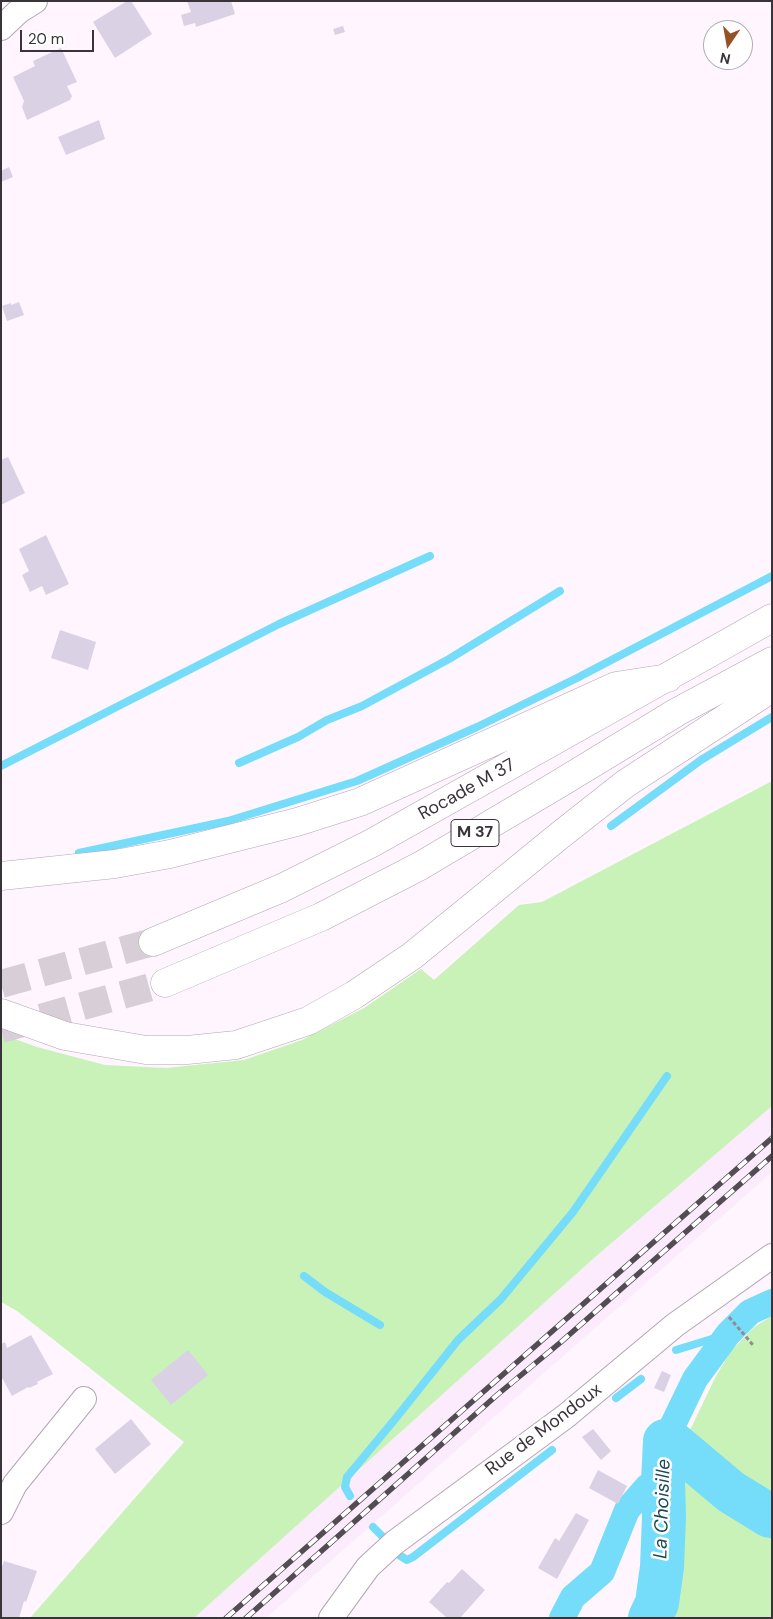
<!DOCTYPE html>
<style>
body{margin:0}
#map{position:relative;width:773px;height:1619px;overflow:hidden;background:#fef5fe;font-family:"DM Sans",sans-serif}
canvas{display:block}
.frame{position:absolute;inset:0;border:2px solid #39333a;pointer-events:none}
.north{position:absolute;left:703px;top:20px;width:50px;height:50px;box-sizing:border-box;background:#fff;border:1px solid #b0adb0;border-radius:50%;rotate:192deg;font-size:14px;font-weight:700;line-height:20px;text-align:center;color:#39333a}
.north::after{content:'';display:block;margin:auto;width:18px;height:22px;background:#965127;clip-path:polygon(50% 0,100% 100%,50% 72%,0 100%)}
.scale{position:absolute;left:20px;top:30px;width:74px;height:22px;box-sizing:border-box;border:2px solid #39333a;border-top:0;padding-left:6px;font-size:15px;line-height:18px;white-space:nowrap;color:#39333a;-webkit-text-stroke:4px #fff;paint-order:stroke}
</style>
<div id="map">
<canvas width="773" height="1619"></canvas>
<div class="frame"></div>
<div class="north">N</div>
<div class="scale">20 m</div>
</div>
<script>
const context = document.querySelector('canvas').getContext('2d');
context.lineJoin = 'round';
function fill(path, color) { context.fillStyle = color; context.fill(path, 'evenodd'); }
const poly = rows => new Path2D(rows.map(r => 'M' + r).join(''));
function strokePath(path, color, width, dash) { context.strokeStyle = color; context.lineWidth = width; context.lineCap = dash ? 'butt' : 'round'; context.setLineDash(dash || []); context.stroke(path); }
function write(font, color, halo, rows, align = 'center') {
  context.font = font + ' "DM Sans",sans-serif'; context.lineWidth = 5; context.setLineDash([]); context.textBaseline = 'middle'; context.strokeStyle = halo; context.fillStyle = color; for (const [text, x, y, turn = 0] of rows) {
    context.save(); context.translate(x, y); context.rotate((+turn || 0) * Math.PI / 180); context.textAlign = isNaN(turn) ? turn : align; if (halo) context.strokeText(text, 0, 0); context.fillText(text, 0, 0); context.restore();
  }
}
const built = poly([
 [772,1106,772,1172,266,1618,194,1618,594,1258]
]);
const green = poly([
 [772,781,772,1106,594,1258,194,1618,30,1618,184,1442,17,1311,1,1302,1,1034,37,1047,105,1065,166,1068,244,1060,302,1040,364,1008,421,969,434,980,519,905,542,902],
 [772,1316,772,1618,668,1618,675,1599,678,1505,677,1483,683,1445,714,1380,730,1352,754,1327]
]);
const stream = poly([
 [239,763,298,737,327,720,362,706,449,659,560,591],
 [1,766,279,624,430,556],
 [611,826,701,760,772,717],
 [79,853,228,821,357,781,477,727,577,678,772,576],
 [304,1276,325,1292,380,1325],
 [676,1350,728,1334],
 [616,1398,641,1379],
 [350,1496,345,1487,347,1477,396,1418,458,1340,501,1299,573,1212,667,1076],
 [373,1527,386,1540],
 [399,1555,407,1560,413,1557,552,1450]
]);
const canal = poly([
 [665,1441,695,1379,728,1334,750,1312,772,1302],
 [562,1618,573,1597,602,1572,627,1510,647,1487,663,1481]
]);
const river = poly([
 [650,1618,657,1603,662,1567,664,1517,663,1481,665,1441,675,1445,731,1492,770,1516,772,1516]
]);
const building = poly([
 [127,1,131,1,152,34,115,58,93,22],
 [187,1,231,1,235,14,196,27,195,23,184,26,181,15,191,12],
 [343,26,345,32,335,35,333,29],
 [61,48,77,82,67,86,72,96,70,100,27,120,22,107,24,101,13,77,35,66,33,61],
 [99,120,105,139,66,155,58,137],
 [9,167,13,177,1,182,1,171],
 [19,302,24,315,7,321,2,306,11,303,11,305],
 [8,457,25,493,1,505,1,460],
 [46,535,69,584,46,595,42,586,30,592,22,575,29,571,19,549],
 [60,630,96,642,88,670,51,658],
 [31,1335,53,1374,37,1382,38,1384,29,1388,28,1387,12,1396,1,1376,1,1344,5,1342,7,1348],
 [188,1350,208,1375,171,1405,151,1380],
 [662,1371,671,1375,664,1392,654,1388],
 [131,1419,151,1444,115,1474,95,1449],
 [593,1429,611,1451,601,1460,582,1437],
 [598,1470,627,1486,618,1504,589,1488],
 [576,1513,589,1520,557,1579,538,1568,555,1538,559,1541],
 [4,1561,37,1571,26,1602,24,1601,19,1618,1,1617,1,1569],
 [462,1569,485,1590,460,1618,447,1618,429,1602,447,1582,449,1583]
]);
const trunkTunnel = poly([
 [1,984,153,942],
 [1,1029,165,983]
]);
const path = poly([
 [729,1317,753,1345]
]);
const minor = poly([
 [1,28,19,11,35,1],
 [1,1512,15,1484,84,1399],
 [331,1618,368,1567,394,1543,566,1416,675,1325,772,1256]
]);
const trunk = poly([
 [1,876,115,864,170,854,297,822,360,802,616,686,668,678],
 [153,942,282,888,372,843,772,618],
 [165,983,321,917,420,866,557,785,677,712,772,661],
 [1,1013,65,1036,146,1050,187,1050,236,1045,308,1021,354,995,412,956,559,836,625,784,772,688]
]);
const rail = poly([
 [226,1618,772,1138],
 [246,1618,497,1395,561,1342,772,1156]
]);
const shields = [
 [475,833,48]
];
const shieldNames = [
 ["M 37",475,833]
];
const streetNames = [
 ["Rocade M 37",467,790,-29],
 ["Rue de Mondoux",544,1430,-37]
];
const waterNames = [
 ["La Choisille",663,1509,-88]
];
fill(built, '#fbebfd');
fill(green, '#c9f2b8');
strokePath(stream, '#75dcfa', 8);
strokePath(canal, '#75dcfa', 26);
strokePath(river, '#75dcfa', 44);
fill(building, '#dad1e4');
strokePath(trunkTunnel, '#d7ced7', 28, [28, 14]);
strokePath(minor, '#b3a5b4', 26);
strokePath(trunk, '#b3a5b4', 29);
strokePath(path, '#928b93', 3, [4, 2.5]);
strokePath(minor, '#fff', 24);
strokePath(trunk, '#fff', 28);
strokePath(rail, '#524c53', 5.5);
strokePath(rail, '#fff', 4, [11]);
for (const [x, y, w] of shields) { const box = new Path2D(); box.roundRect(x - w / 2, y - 13.5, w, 27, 4); context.fillStyle = '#fff'; context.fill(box); strokePath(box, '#39333a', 1); }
write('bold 16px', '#39333a', null, shieldNames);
write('18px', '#39333a', '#fff', streetNames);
write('italic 19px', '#1d4b58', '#fff', waterNames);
</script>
